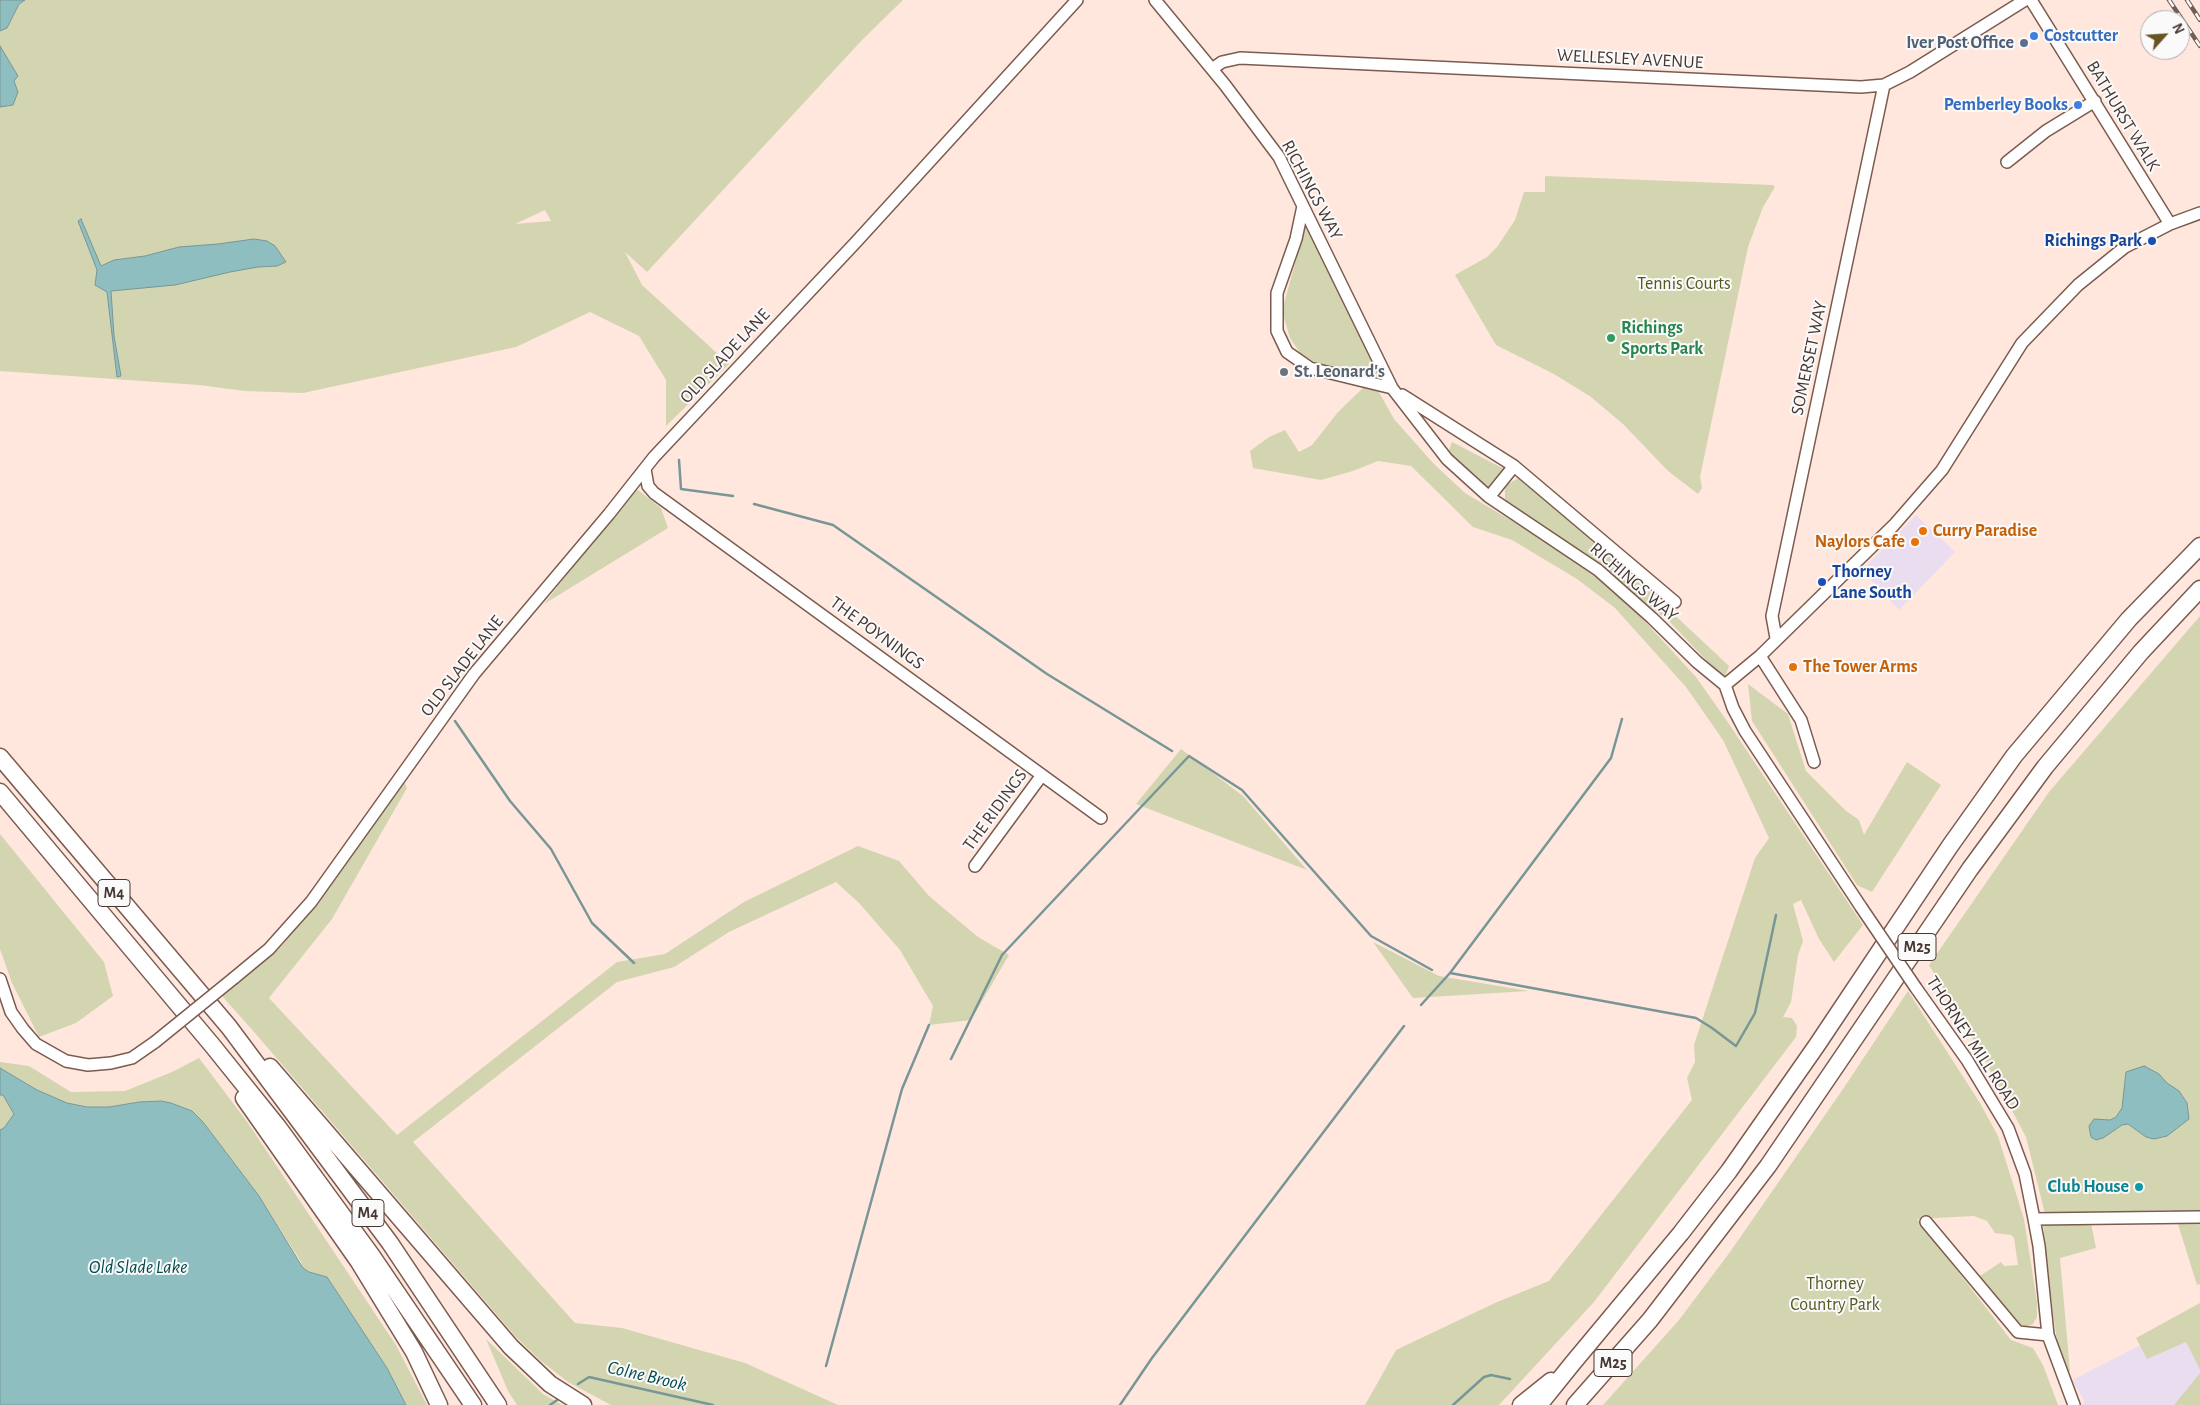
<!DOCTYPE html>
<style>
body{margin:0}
#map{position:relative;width:2200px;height:1405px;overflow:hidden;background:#ffe7de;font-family:"Alegreya Sans",sans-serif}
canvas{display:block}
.north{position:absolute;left:2140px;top:10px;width:50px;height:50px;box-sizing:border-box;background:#fafafa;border:1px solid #b2acaa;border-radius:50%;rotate:64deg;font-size:14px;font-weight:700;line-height:20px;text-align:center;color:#473732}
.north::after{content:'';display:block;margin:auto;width:18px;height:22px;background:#685423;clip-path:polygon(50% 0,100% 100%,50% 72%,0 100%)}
</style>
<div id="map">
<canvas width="2200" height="1405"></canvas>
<div class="north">N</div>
</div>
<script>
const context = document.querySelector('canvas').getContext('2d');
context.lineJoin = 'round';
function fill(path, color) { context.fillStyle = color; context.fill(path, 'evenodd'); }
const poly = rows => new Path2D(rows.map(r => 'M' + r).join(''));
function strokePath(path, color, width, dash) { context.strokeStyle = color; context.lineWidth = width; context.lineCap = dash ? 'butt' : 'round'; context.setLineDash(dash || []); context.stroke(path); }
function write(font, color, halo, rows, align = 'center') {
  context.font = font + ' "Alegreya Sans",sans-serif'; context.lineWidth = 4; context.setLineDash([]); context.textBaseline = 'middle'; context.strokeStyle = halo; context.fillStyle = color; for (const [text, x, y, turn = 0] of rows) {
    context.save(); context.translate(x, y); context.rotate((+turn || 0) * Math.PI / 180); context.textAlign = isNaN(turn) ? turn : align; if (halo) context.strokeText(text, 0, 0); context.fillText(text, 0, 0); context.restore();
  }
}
const commercial = poly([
 [1916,515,1955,552,1899,610,1862,570],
 [2200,1315,2200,1378,2181,1405,2080,1405,2085,1402,2072,1380]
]);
const green = poly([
 [0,0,903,0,863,39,647,272,625,252,642,285,729,364,666,426,666,380,639,336,590,312,516,347,303,393,245,391,199,385,0,371],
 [545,210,551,221,515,224],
 [1545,176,1773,185,1775,187,1763,207,1748,247,1700,477,1702,488,1698,494,1668,471,1623,424,1591,397,1554,374,1496,345,1455,275,1487,257,1497,247,1515,220,1524,192,1545,192],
 [1305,227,1310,232,1381,380,1380,384,1313,361,1300,353,1290,338,1282,311],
 [1365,386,1376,387,1394,419,1433,463,1465,493,1544,540,1597,576,1623,598,1663,641,1696,677,1727,721,1863,925,1834,962,1819,939,1801,900,1793,904,1803,941,1798,955,1791,1002,1783,1017,1792,1018,1797,1026,1796,1037,1594,1302,1499,1405,1365,1405,1396,1350,1497,1302,1549,1281,1692,1100,1687,1078,1695,1062,1694,1045,1755,858,1769,838,1723,740,1686,687,1615,608,1577,579,1512,540,1473,527,1411,466,1378,461,1353,471,1321,480,1253,468,1250,451,1269,437,1285,430,1299,452,1312,445,1338,412],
 [1452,442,1506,470,1491,490,1448,453],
 [1520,477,1632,575,1729,666,1724,679,1670,622,1601,569,1505,501,1505,486],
 [638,490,661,508,668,528,544,604,630,494],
 [2200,616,2200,1284,2197,1285,2177,1221,2171,1210,2045,1214,2026,1137,1981,1053,1929,965,2049,792],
 [1748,684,1788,714,1806,771,1845,810,1859,820,1864,835,1907,762,1941,785,1872,892,1857,885,1752,721],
 [1181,749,1243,796,1307,870,1136,804],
 [404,782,407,788,332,919,269,998,397,1135,617,962,665,954,744,902,858,846,899,861,929,896,978,937,1009,955,971,1020,929,1025,933,1006,900,950,859,903,836,882,729,932,674,967,617,982,413,1142,575,1323,622,1328,745,1363,838,1405,611,1405,568,1382,541,1361,515,1336,255,1033,222,996,281,947,317,902],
 [0,834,104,962,113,996,76,1023,39,1037,12,983,0,949],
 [1373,942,1439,976,1529,991,1413,998],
 [1908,991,1980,1103,1998,1136,2024,1219,2037,1302,2037,1317,2033,1324,2025,1327,2018,1324,2005,1312,1991,1289,1980,1276,2001,1262,2004,1266,2018,1265,2014,1238,2011,1235,1995,1233,1987,1221,1974,1216,1917,1219,2011,1340,2033,1348,2043,1365,2058,1405,1603,1405,1679,1320,1730,1252,1841,1092],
 [199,1058,248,1123,396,1345,427,1405,406,1405,387,1368,327,1277,309,1272,303,1268,301,1262,259,1196,203,1122,192,1111,171,1103,139,1102,109,1107,87,1107,67,1103,37,1090,0,1068,0,1062,29,1066,71,1092,125,1091,172,1072],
 [3,1094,14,1114,4,1128,0,1130,0,1095],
 [2091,1223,2096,1248,2060,1258,2070,1371,2067,1373,2057,1340,2053,1314,2043,1224],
 [2200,1303,2200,1370,2186,1342,2147,1359,2136,1338],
 [486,1339,543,1394,562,1405,517,1405,508,1391],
 [2200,1373,2200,1405,2174,1405]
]);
const water = poly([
 [0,0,25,0,19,4,7,28,0,31,0,0],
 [0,46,18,76,14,81,18,92,13,105,0,107,0,46],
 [81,219,101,266,114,260,145,256,179,247,218,244,254,239,267,241,275,246,286,262,277,266,258,267,230,272,175,285,111,291,114,336,121,376,117,377,107,292,95,285,97,270,78,221,81,219],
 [2144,1066,2159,1074,2167,1083,2179,1091,2187,1103,2189,1119,2167,1136,2154,1139,2146,1137,2128,1124,2122,1125,2103,1138,2096,1140,2091,1137,2089,1126,2094,1119,2110,1120,2116,1117,2122,1108,2126,1072,2144,1066],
 [0,1068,37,1090,67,1103,87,1107,109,1107,139,1102,161,1101,171,1103,192,1111,203,1122,259,1196,303,1268,309,1272,327,1277,387,1368,406,1405,0,1405,0,1130,4,1128,14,1114,3,1095,0,1095,0,1068]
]);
const stream = poly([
 [679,460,681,489,733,496],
 [754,504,833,525,1047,674,1172,751],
 [455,721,510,801,551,849,592,923,634,963],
 [1450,973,1696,1018,1712,1028,1736,1046,1755,1013,1776,915],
 [1421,1005,1450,973,1611,758,1622,719],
 [951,1059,1002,955,1189,756,1242,790,1371,936,1432,970],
 [826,1366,902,1089,929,1025],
 [578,1384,589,1377,713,1405],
 [550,1405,560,1398],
 [1120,1405,1152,1358,1404,1026],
 [1453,1405,1484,1377,1491,1375,1510,1379]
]);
const minor = poly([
 [1155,0,1225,85,1279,157,1392,388,1447,459,1489,497,1598,570,1652,618,1697,662,1725,685],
 [2031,0,2170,224],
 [1212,69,1222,62,1240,58,1861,87,1884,85,1910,72,2025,0],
 [2007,162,2046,131,2095,101],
 [1303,206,1296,239,1277,293,1277,331,1287,352,1310,368,1392,388],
 [1402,395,1514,466,1675,602],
 [645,469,648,486,654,493,1101,818],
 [1489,497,1514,466],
 [1776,638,1772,616,1884,85],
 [1760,656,1801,720,1814,762],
 [1725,685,1760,656,1894,525,1942,470,2022,343,2078,285,2125,247,2170,224,2200,213],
 [1725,685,1733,708,1745,731,1861,907],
 [975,866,1042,775],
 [234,978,269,949,311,902,474,674,609,514,654,457,857,241,1077,0],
 [0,979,11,1012,23,1029,36,1044,66,1061,88,1065,111,1063,132,1058,155,1042],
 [1916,988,1967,1060,2008,1128,2025,1174,2034,1219,2039,1246,2048,1335,2074,1405],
 [2034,1219,2200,1217],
 [1926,1222,2018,1332,2048,1335]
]);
const highway = poly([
 [0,757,229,1027,390,1243,498,1405],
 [0,792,212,1045,278,1127,372,1256,473,1405],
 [270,1067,511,1347,550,1384,583,1405],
 [244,1098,359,1262,414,1352,439,1405],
 [1521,1405,1551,1381],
 [1539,1405,1572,1364,1681,1233,1729,1171,1817,1045,1950,846,2014,756,2129,619,2200,546],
 [1575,1405,1650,1320,1768,1166,1970,869,2045,767,2141,652,2200,589]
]);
const rail = poly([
 [2169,0,2200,46],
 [2187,0,2200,20]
]);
const minorBridge = poly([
 [1861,907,1916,988],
 [155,1042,234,978]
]);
const markers = [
 [2034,36,5,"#3f7fe0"],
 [2024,43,5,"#5c6f8a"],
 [2078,105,5,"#3f7fe0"],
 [2152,241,5,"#1a4fb4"],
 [1611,338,5,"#2e9e5b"],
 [1284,372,5,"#6b7280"],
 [1923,531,5,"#e8710a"],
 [1915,542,5,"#e8710a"],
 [1822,582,5,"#1a4fb4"],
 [1793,667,5,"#e8710a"],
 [2139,1187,5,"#0f9aa8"]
];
const shields = [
 [114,893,32],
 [1917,947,38],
 [368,1213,32],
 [1613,1363,38]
];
const shieldNames = [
 ["M4",114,893],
 ["M25",1917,947],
 ["M4",368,1213],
 ["M25",1613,1363]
];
const shopNames = [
 ["Costcutter",2044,36],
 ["Pemberley Books",2068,105,"right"]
];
const serviceNames = [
 ["Iver Post Office",2014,43]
];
const streetNames = [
 ["WELLESLEY AVENUE",1630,59,3],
 ["BATHURST WALK",2123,116,59],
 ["RICHINGS WAY",1312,190,62],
 ["OLD SLADE LANE",725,356,-47],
 ["SOMERSET WAY",1809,358,-78],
 ["RICHINGS WAY",1634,582,41],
 ["THE POYNINGS",877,633,36],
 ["OLD SLADE LANE",462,666,-52],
 ["THE RIDINGS",995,810,-54],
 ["THORNEY MILL ROAD",1973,1043,57]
];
const transitNames = [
 ["Richings Park",2142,241],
 ["Thorney",1832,572,"left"],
 ["Lane South",1832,593,"left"]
];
const parkNames = [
 ["Tennis Courts",1684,284],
 ["Thorney",1835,1284],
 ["Country Park",1835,1305]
];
const leisureNames = [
 ["Richings",1621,328],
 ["Sports Park",1621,349]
];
const worshipNames = [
 ["St. Leonard's",1294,372]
];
const foodNames = [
 ["Curry Paradise",1933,531],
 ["Naylors Cafe",1905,542,"right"],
 ["The Tower Arms",1803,667]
];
const cultureNames = [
 ["Club House",2129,1187]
];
const waterNames = [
 ["Old Slade Lake",138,1267],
 ["Colne Brook",647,1376,13]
];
fill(commercial, '#ebddf0');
fill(green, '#d3d5b1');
fill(water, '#8fbec1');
strokePath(water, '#799696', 1);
strokePath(stream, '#799696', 2.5);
strokePath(minor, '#7c5b4f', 14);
strokePath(highway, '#7c5b4f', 19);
strokePath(minor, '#fff', 11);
strokePath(highway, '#fff', 16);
strokePath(rail, '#6f5d57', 4.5);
strokePath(rail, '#fafafa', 2.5, [8]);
strokePath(minorBridge, '#7c5b4f', 14, []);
strokePath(minorBridge, '#fff', 11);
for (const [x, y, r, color] of markers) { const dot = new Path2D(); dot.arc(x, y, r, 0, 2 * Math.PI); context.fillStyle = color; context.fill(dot); strokePath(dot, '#fafafa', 2); }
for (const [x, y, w] of shields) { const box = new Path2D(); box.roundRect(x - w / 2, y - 13.5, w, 27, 4); context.fillStyle = '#fafafa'; context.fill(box); strokePath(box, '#473732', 1); }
write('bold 16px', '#473732', null, shieldNames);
write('bold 18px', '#366cbe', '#fafafa', shopNames, 'left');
write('bold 18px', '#4e5e75', '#fafafa', serviceNames, 'right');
write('18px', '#473732', '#fafafa', streetNames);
write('bold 18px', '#164399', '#fafafa', transitNames, 'right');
write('18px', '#57581e', '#fafafa', parkNames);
write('bold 18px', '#27864d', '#fafafa', leisureNames, 'left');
write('bold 18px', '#5b616d', '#fafafa', worshipNames, 'left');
write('bold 18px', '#c56008', '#fafafa', foodNames, 'left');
write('bold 18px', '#0d838f', '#fafafa', cultureNames, 'right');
write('italic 19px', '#004a4d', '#fafafa', waterNames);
</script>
